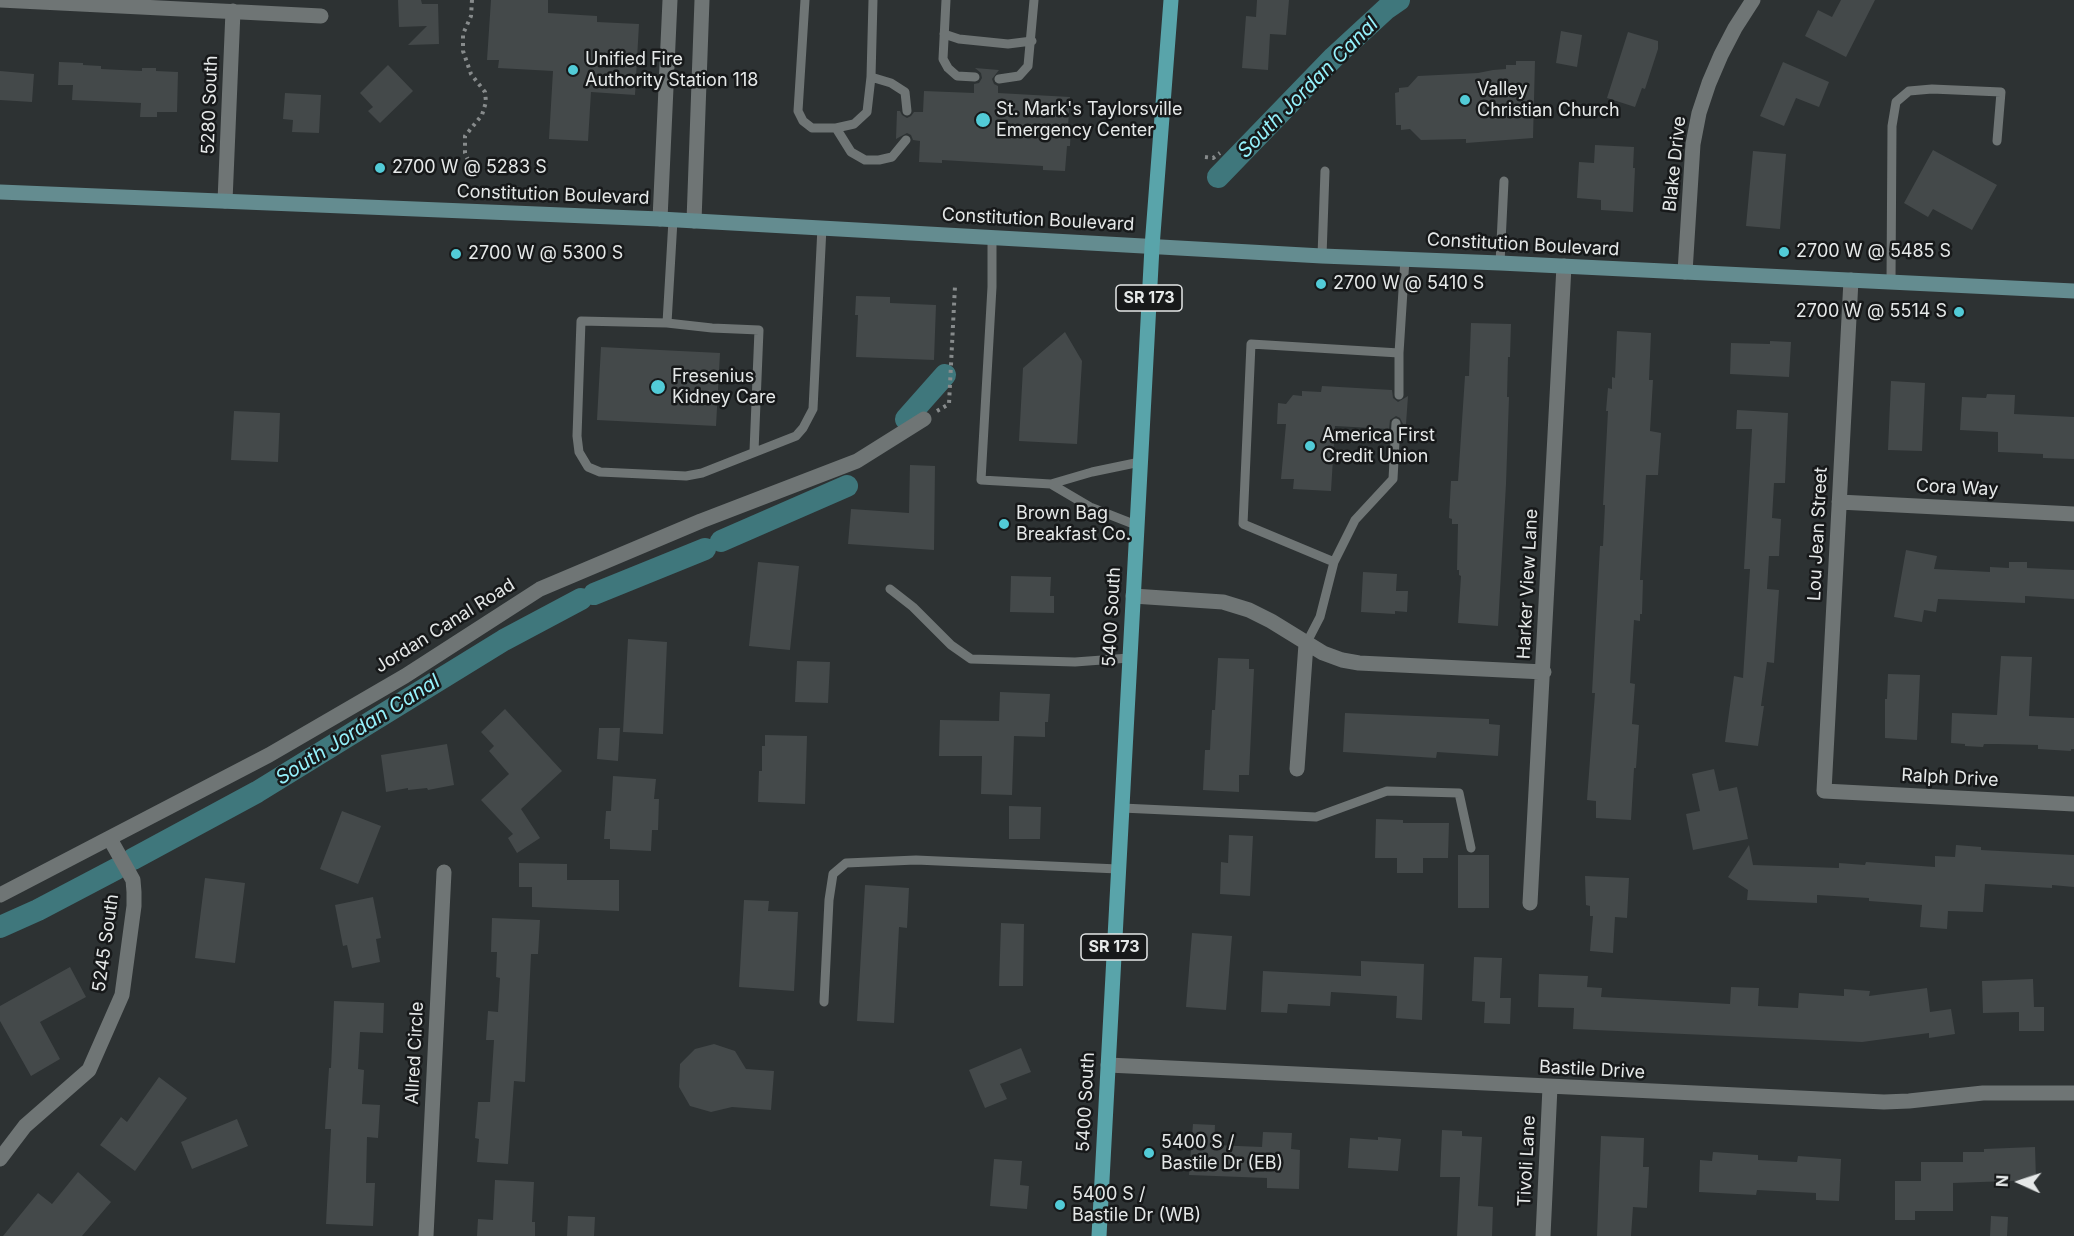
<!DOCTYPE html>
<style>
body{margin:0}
#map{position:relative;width:2074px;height:1236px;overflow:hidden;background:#2d3233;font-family:Inter,sans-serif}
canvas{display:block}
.north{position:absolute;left:1990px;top:1152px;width:60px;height:60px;-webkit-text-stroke:4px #17191a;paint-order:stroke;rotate:273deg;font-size:16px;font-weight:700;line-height:24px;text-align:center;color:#e5e8e8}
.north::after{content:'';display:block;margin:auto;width:21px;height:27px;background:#e5e8e8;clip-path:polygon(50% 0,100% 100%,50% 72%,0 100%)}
</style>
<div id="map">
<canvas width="2074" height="1236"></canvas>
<div class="north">N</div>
</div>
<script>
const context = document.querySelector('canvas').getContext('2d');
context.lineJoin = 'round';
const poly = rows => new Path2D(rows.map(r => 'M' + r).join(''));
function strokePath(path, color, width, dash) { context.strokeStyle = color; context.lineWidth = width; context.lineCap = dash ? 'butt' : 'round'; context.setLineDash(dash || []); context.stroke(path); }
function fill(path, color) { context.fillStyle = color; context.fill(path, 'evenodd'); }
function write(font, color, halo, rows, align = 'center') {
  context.font = font + ' Inter,sans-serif'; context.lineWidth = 5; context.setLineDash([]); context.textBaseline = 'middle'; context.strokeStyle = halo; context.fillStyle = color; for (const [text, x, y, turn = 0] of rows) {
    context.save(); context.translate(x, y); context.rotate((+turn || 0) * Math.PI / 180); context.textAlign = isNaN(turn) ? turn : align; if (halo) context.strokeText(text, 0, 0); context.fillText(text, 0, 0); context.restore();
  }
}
const canal = poly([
 [1218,177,1334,57,1386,9,1399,0],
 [906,419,945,375],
 [721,541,847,486],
 [594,594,705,549],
 [133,859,257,792,504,640,581,599],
 [0,927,38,910,116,869]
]);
const building = poly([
 [398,0,421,0,422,4,438,4,439,44,408,45,427,26,399,27],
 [491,0,548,0,548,13,597,16,597,22,639,24,635,95,591,92,588,141,549,139,553,71,498,68,499,60,487,60],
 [1257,0,1289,0,1286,35,1270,34,1268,70,1242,68,1246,16,1256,17],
 [1841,0,1875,0,1846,57,1805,36,1818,10,1832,17],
 [1561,31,1582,35,1577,67,1556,63],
 [1628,32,1658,41,1658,49,1645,89,1642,88,1635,107,1607,98],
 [1516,61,1535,61,1533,138,1466,143,1466,139,1421,140,1410,129,1401,130,1401,125,1396,125,1395,93,1399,92,1399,88,1408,87,1418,76,1478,73,1493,70,1506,69,1506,65,1516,65],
 [59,62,83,63,83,65,101,66,101,69,142,71,142,68,156,68,156,71,178,72,177,112,157,112,157,117,140,117,141,103,72,100,73,85,58,85],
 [1783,62,1829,82,1819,107,1796,98,1784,126,1760,116],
 [388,65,413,91,380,123,368,111,373,107,360,93],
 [975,68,999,70,992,79,994,84,998,86,998,93,1070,97,1068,127,1071,127,1070,146,1067,146,1065,171,1043,170,1043,166,942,160,942,163,919,162,920,141,913,140,911,135,907,133,896,139,897,111,900,111,902,115,907,118,911,116,914,112,923,112,924,91,974,93,974,84,979,83,982,78,981,73],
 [0,71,34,74,32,102,0,100],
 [285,93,321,95,319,133,292,132,293,120,283,119],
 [1595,145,1634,147,1633,168,1635,168,1633,212,1601,210,1601,200,1577,198,1579,162,1594,163],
 [1933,150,1997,185,1972,230,1933,209,1928,217,1904,203],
 [1753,151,1786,154,1780,229,1746,226],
 [856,296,890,297,890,303,936,305,934,360,856,357,858,315,855,315],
 [1471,323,1511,324,1510,357,1508,357,1507,397,1509,397,1506,484,1498,626,1458,623,1461,576,1459,575,1459,570,1457,570,1458,524,1452,524,1452,519,1449,518,1451,481,1458,481,1465,376,1469,376],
 [1617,331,1651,333,1649,380,1653,380,1650,431,1661,433,1658,475,1646,475,1640,580,1643,580,1642,614,1640,614,1640,621,1634,620,1630,683,1635,684,1632,724,1639,725,1636,768,1634,768,1631,820,1596,818,1596,801,1587,800,1595,693,1592,693,1600,546,1603,546,1605,505,1603,505,1608,411,1606,411,1608,388,1612,389,1612,377,1615,378],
 [1065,332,1082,361,1077,444,1019,441,1023,368],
 [1770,341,1791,342,1789,377,1730,374,1731,343,1770,344],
 [601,347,720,353,716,426,597,420],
 [1891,381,1925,383,1922,451,1888,450],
 [1322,386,1392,390,1393,398,1398,402,1408,396,1406,424,1403,424,1400,418,1396,416,1390,420,1389,429,1335,426,1331,491,1293,489,1294,479,1281,479,1286,424,1277,424,1278,403,1286,404,1293,395,1302,396,1302,391,1321,392],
 [1987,394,2015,395,2014,414,2074,417,2074,459,2043,458,2043,454,1998,452,1998,432,1960,430,1962,397,1986,398],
 [1737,410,1788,413,1785,483,1774,483,1772,518,1781,519,1779,556,1769,556,1767,589,1779,590,1774,663,1767,662,1761,706,1764,706,1758,746,1725,742,1734,676,1743,678,1750,569,1744,569,1752,429,1736,429],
 [234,411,280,413,278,462,231,460],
 [910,465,935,466,934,550,848,544,851,509,909,513],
 [1906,550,1937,556,1934,569,1990,572,1990,567,2009,568,2009,562,2027,562,2027,568,2074,570,2074,599,2025,596,2025,603,1938,599,1936,612,1924,610,1922,622,1894,617],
 [758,562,799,566,790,650,749,646],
 [1363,572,1397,574,1396,591,1408,591,1407,612,1395,611,1395,614,1361,612],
 [1011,576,1051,577,1050,596,1054,596,1054,613,1010,612],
 [628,639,667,642,663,734,623,732],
 [2001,656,2032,657,2029,716,2074,718,2074,749,2071,749,2071,751,2038,749,2038,745,1997,744,1984,744,1983,747,1965,746,1965,744,1951,743,1952,713,1997,715],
 [1218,658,1249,659,1249,669,1254,669,1249,775,1239,775,1239,792,1203,790,1205,750,1210,750,1212,710,1215,710],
 [797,661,830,662,828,703,795,702],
 [1888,674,1920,675,1917,740,1885,738,1885,699,1887,699],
 [1000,692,1050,694,1048,722,1045,722,1045,737,1014,736,1012,795,981,794,982,756,939,756,940,720,999,721],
 [505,709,562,771,521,809,540,838,517,853,508,838,513,834,481,800,509,774,489,751,494,746,481,732],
 [1345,713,1489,719,1489,724,1500,725,1498,756,1437,752,1436,758,1343,752],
 [599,728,620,728,618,761,597,759],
 [765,735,807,736,805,804,758,802,759,771,762,771,762,746,765,746],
 [447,744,454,785,428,790,427,788,408,790,408,788,386,792,381,755],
 [1714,769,1719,791,1737,787,1748,839,1693,850,1686,814,1700,811,1692,774],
 [613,776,656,779,654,799,659,799,658,830,652,830,651,851,610,849,610,839,604,839,606,811,611,811],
 [1009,806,1041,807,1040,839,1009,839],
 [342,811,381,826,358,884,320,869],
 [1376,819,1403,820,1403,823,1449,823,1448,858,1423,858,1423,873,1397,873,1397,858,1375,858],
 [1229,835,1253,836,1250,896,1220,894,1221,862,1228,863],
 [1749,845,1753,865,1839,868,1839,863,1865,865,1866,862,1935,867,1935,856,1955,857,1956,845,1981,847,1981,850,2074,855,2074,887,2052,885,2052,888,1985,884,1983,912,1948,911,1947,929,1920,927,1922,905,1869,901,1869,898,1817,895,1817,903,1747,900,1748,890,1728,877],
 [1458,855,1489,855,1489,908,1458,908],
 [519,863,567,864,567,880,619,880,619,911,532,907,532,887,519,887],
 [1585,876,1629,878,1627,918,1615,917,1613,953,1590,951,1593,916,1590,916,1590,906,1586,905],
 [205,878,245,883,235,963,195,958],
 [865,885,909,888,907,928,899,927,894,1023,857,1021],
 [373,897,381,938,376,939,380,962,352,968,347,945,343,946,335,905],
 [744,900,769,901,768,911,798,912,794,991,739,987],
 [492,918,540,920,538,954,531,954,525,1082,514,1081,508,1164,477,1162,479,1139,475,1138,478,1102,490,1102,494,1040,486,1040,488,1011,498,1012,500,978,496,977,497,952,491,952],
 [1001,923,1024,924,1023,986,999,986],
 [1192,933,1232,936,1226,1010,1186,1007],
 [1474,957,1502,958,1500,998,1511,998,1510,1024,1484,1023,1485,1002,1472,1001],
 [1361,961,1424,964,1422,1020,1396,1018,1397,996,1331,992,1330,1006,1288,1004,1287,1013,1261,1012,1263,971,1361,976],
 [70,967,86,997,40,1022,60,1059,31,1076,0,1021,0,1006],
 [1539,974,1588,976,1587,987,1602,988,1601,997,1730,1004,1731,987,1759,988,1758,1006,1798,1008,1799,993,1844,996,1844,989,1870,991,1869,996,1927,988,1930,1012,1951,1009,1955,1034,1929,1038,1929,1033,1862,1042,1573,1029,1574,1008,1538,1007],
 [2033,979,2034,1007,2044,1007,2044,1031,2019,1031,2019,1012,1983,1013,1982,981],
 [334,1001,384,1003,383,1033,360,1032,358,1069,364,1070,362,1104,380,1105,378,1138,367,1137,366,1183,375,1183,373,1226,326,1224,331,1129,325,1129,329,1068,331,1068],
 [714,1044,735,1051,746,1069,774,1071,771,1110,732,1107,711,1112,690,1106,679,1087,680,1064,695,1049],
 [1021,1048,1031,1072,1000,1084,1007,1099,985,1108,969,1070],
 [159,1077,187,1098,135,1171,100,1145,121,1117,127,1122],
 [237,1119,248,1146,192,1169,181,1142],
 [1193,1124,1215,1125,1214,1145,1262,1147,1263,1132,1292,1133,1291,1149,1300,1150,1299,1189,1267,1188,1267,1178,1189,1175],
 [1442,1130,1462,1131,1462,1136,1482,1137,1478,1206,1493,1207,1492,1236,1457,1236,1460,1177,1440,1177],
 [1601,1136,1644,1138,1643,1167,1649,1167,1647,1208,1633,1207,1631,1236,1597,1236],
 [1378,1137,1401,1139,1398,1171,1348,1168,1350,1138,1378,1140],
 [2035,1147,2036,1180,1953,1183,1953,1211,1915,1211,1915,1220,1895,1220,1895,1181,1921,1181,1921,1162,1963,1162,1963,1152,1984,1152,1984,1149],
 [1713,1152,1758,1155,1758,1160,1797,1162,1798,1156,1841,1159,1839,1201,1816,1200,1816,1193,1757,1190,1756,1195,1699,1192,1700,1160,1712,1161],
 [994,1159,1022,1161,1020,1185,1029,1186,1027,1209,990,1206],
 [78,1172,111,1202,82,1236,3,1236,38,1193,52,1204],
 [495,1180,534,1182,532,1222,535,1222,535,1236,477,1236,478,1219,493,1220],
 [568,1216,595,1217,594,1236,567,1236],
 [1991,1216,2008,1217,2007,1236,1990,1236]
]);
const path = poly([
 [1205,157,1213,158,1220,153],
 [471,167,465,153,465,136,482,115,486,102,485,92,471,74,463,51,463,34,471,16,472,0],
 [937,411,949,404,955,286]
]);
const service = poly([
 [805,0,798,111,803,121,812,128,836,128,854,124,867,112,871,77,873,0],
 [946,0,943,59,948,68,957,76,975,77],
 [944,34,959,39,1008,44,1032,41],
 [871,77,891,83,905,92,907,111],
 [999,79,1019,76,1028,66,1034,0],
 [836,128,851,152,865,160,879,160,892,157,906,140],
 [673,220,667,323,581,321,577,436,579,452,588,467,600,472,686,476,702,473,796,436,803,428,813,409,822,227],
 [992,237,992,287,981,480,1051,484,1092,472,1140,462],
 [1322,256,1325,171],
 [1500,263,1504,181],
 [1891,282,1892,126,1896,102,1909,91,1932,89,2001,92,1997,141],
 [667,323,712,328,759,330,754,451],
 [1399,395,1399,353],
 [1051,484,1090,507,1136,525],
 [1334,562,1355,520,1393,479,1396,423],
 [890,589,913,607,951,645,971,659,1075,662,1129,658],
 [1306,644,1320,617,1334,562,1243,524,1251,344,1399,353,1405,259],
 [1122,808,1316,817,1387,791,1459,793,1471,848],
 [824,1002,829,900,833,874,846,863,916,860,1118,869]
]);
const minor = poly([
 [0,0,321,16],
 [225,201,233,11],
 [660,219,670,0],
 [694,221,702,0],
 [1685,272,1693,144,1699,113,1709,83,1721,55,1735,28,1753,0],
 [1851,280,1824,791,2074,804],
 [1839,502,2074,514],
 [1133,596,1223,602,1249,610,1271,621,1323,653,1342,660,1359,663,1544,672],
 [1297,769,1306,644],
 [0,895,269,755,405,676,540,589,701,521,857,461,924,419],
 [1530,903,1564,266],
 [1108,1065,1884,1102,1909,1101,1983,1093,2074,1093],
 [0,1159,25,1126,89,1070,122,995,134,906,134,892,133,880,110,839],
 [426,1236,444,872],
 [1543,1236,1550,1087]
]);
const secondary = poly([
 [0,192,660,219,1322,256,1500,263,2074,291]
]);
const primary = poly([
 [1099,1236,1152,247,1171,0]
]);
const markers = [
 [573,70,6,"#52cbd7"],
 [1465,100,6,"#52cbd7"],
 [983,120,8,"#52cbd7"],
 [380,168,6,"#52cbd7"],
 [1784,252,6,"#52cbd7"],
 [456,254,6,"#52cbd7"],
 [1321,284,6,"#52cbd7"],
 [1959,312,6,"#52cbd7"],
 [658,387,8,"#52cbd7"],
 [1310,446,6,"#52cbd7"],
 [1004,524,6,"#52cbd7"],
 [1149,1153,6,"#52cbd7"],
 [1060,1205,6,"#52cbd7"]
];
const shields = [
 [1149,298,66],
 [1114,947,66]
];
const shieldNames = [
 ["SR 173",1149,298],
 ["SR 173",1114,947]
];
const poiNames = [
 ["Unified Fire",585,60],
 ["Authority Station 118",585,81],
 ["Valley",1477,90],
 ["Christian Church",1477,111],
 ["St. Mark's Taylorsville",996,110],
 ["Emergency Center",996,131],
 ["2700 W @ 5283 S",392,168],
 ["2700 W @ 5485 S",1796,252],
 ["2700 W @ 5300 S",468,254],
 ["2700 W @ 5410 S",1333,284],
 ["2700 W @ 5514 S",1947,312,"right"],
 ["Fresenius",672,377],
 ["Kidney Care",672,398],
 ["America First",1322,436],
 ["Credit Union",1322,457],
 ["Brown Bag",1016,514],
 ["Breakfast Co.",1016,535],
 ["5400 S /",1161,1143],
 ["Bastile Dr (EB)",1161,1164],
 ["5400 S /",1072,1195],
 ["Bastile Dr (WB)",1072,1216]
];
const streetNames = [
 ["5280 South",210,105,-88],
 ["Blake Drive",1675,164,-84],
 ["Constitution Boulevard",553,195,2],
 ["Constitution Boulevard",1038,220,3],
 ["Constitution Boulevard",1523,245,3],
 ["Cora Way",1957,488,3],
 ["Lou Jean Street",1818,534,-87],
 ["Harker View Lane",1528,584,-87],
 ["5400 South",1112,617,-87],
 ["Jordan Canal Road",445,626,-32],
 ["Ralph Drive",1950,778,3],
 ["5245 South",106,943,-82],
 ["Allred Circle",415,1053,-87],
 ["Bastile Drive",1592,1070,3],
 ["5400 South",1086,1102,-87],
 ["Tivoli Lane",1527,1161,-87]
];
const waterNames = [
 ["South Jordan Canal",1308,88,-45],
 ["South Jordan Canal",358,730,-32]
];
strokePath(canal, '#3f777c', 22);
fill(building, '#44494a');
strokePath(path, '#878b8c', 4, [3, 4.5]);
strokePath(service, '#6f7575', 9);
strokePath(minor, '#6f7575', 15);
strokePath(secondary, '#648c90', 15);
strokePath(primary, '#59a4aa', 15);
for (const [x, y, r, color] of markers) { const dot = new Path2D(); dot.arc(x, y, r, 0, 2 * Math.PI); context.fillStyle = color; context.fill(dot); strokePath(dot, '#17191a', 2); }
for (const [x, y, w] of shields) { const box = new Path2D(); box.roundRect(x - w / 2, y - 13, w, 26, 4.5); context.fillStyle = '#17191a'; context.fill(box); strokePath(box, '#e5e8e8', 1.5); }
write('bold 16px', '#e5e8e8', null, shieldNames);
write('18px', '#e5e8e8', '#17191a', poiNames, 'left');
write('18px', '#e5e8e8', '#17191a', streetNames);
write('italic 20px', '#95f1fb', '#17191a', waterNames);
</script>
